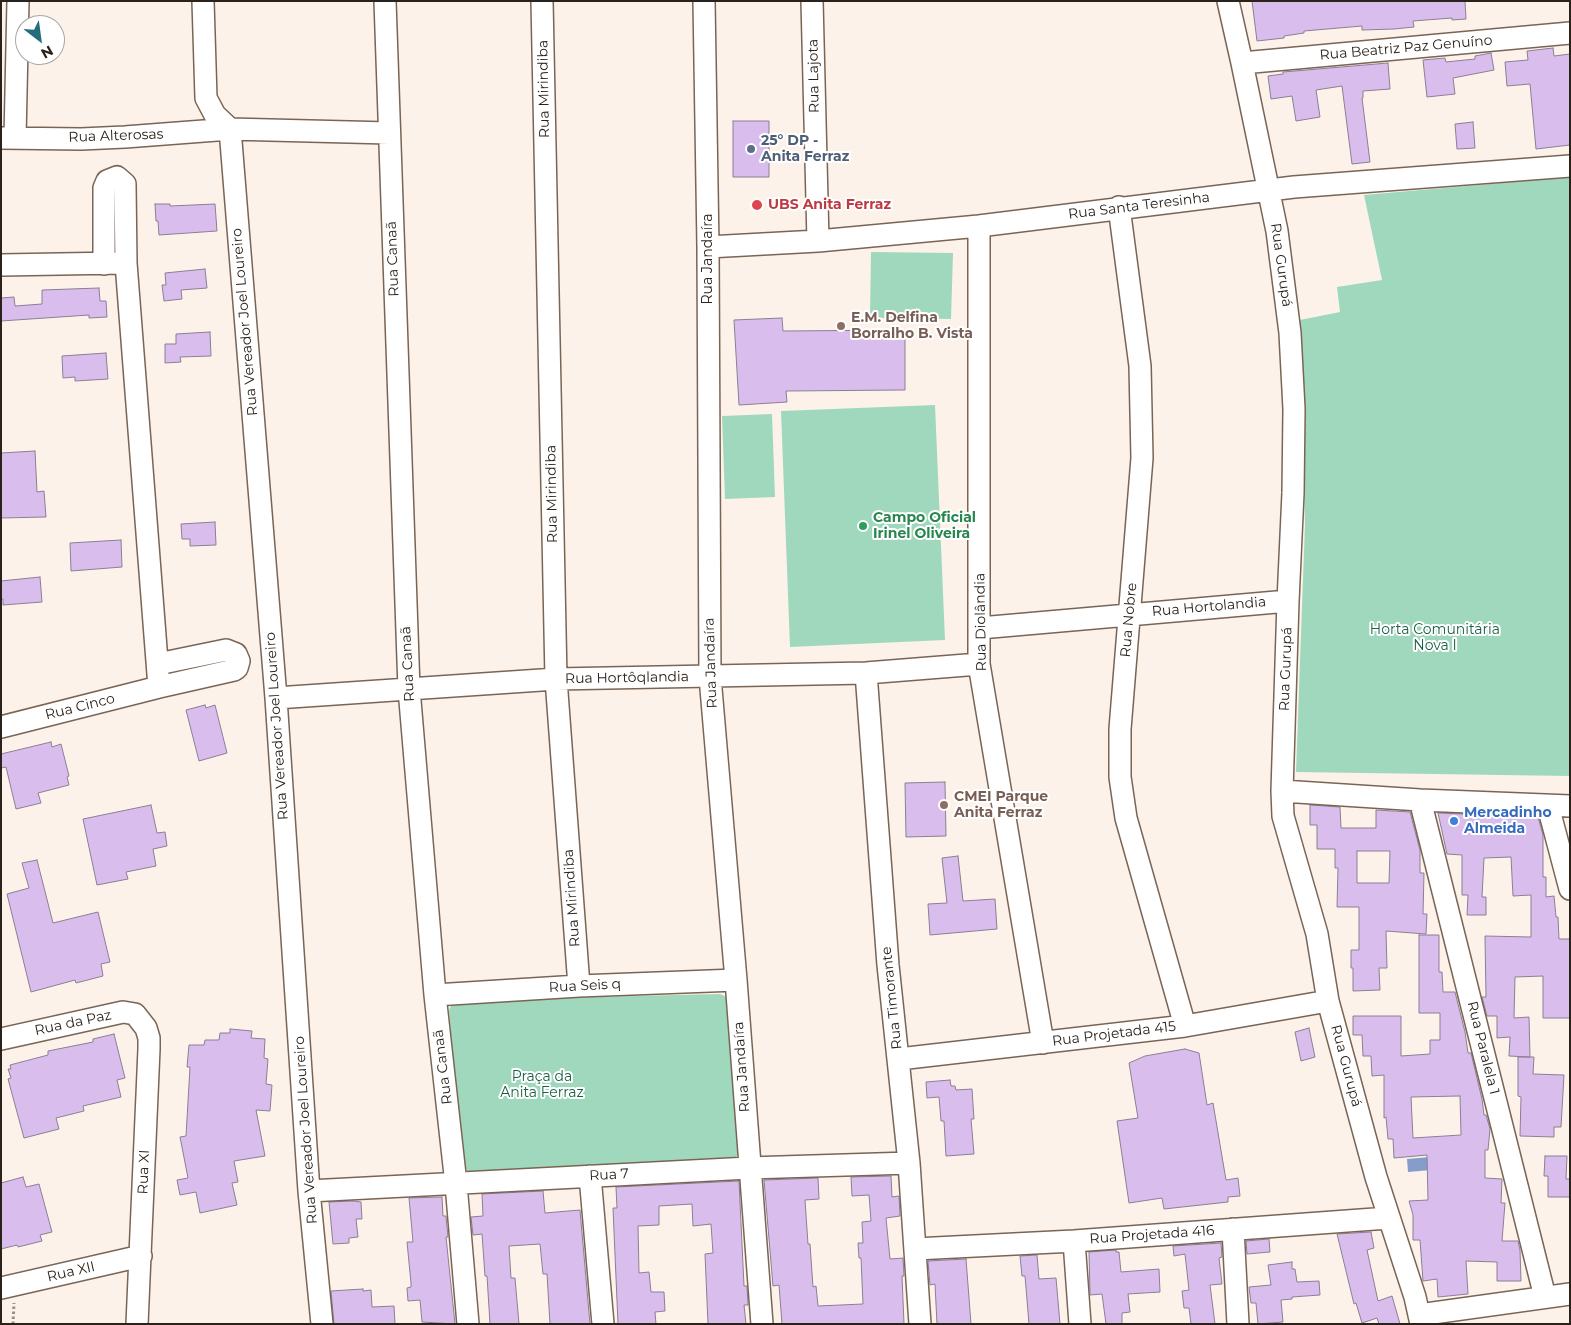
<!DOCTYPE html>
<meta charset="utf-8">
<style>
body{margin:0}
#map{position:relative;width:1571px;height:1325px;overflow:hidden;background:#fcf2ea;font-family:Montserrat,sans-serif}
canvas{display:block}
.frame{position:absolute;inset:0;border:2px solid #2b221b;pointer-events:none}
.north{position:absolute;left:15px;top:15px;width:50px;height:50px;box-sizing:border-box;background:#fff;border:1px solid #aaa7a4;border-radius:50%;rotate:150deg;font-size:14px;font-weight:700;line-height:20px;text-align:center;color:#2b221b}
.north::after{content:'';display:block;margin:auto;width:18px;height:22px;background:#266d7b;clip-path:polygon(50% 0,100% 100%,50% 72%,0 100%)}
</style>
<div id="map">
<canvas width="1571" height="1325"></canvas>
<div class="frame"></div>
<div class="north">N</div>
</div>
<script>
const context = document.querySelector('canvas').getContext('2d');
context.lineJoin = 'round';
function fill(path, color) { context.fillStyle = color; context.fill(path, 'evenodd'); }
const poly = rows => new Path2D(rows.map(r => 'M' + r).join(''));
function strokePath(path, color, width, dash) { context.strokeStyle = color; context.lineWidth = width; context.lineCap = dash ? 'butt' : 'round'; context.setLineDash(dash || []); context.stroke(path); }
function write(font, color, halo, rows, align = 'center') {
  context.font = font + ' Montserrat,sans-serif'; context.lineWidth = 4; context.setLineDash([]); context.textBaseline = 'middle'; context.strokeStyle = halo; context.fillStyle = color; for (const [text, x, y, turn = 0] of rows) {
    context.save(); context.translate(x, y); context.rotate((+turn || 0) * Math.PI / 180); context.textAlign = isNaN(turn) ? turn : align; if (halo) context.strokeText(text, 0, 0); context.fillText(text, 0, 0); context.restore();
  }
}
const green = poly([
 [1570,177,1570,776,1296,772,1305,524,1300,320,1340,312,1337,287,1382,280,1364,195],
 [871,252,953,253,951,319,870,318],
 [935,405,945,640,790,647,781,411],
 [772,414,775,497,725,499,722,416],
 [720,994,727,997,730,1005,738,1155,730,1162,473,1175,461,1165,449,1010,452,1004,459,1000]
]);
const water = poly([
 [1430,1157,1431,1170,1408,1172,1407,1159]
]);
const building = poly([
 [1252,1,1465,1,1466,19,1452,20,1452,18,1413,21,1414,27,1394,29,1362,30,1362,26,1304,31,1304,33,1284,36,1284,38,1257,41,1252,1],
 [1553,48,1554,56,1570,54,1570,145,1536,149,1530,84,1507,86,1505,62,1528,60,1527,51,1553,48],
 [1491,53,1494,70,1453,78,1455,94,1427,97,1423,60,1445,58,1446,62,1475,59,1475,56,1491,53],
 [1388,63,1390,89,1363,91,1363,98,1362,98,1370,162,1352,164,1342,86,1316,90,1320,117,1296,121,1292,96,1271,99,1268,76,1283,74,1283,72,1388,63],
 [733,121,769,121,769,177,733,177,733,121],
 [1473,122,1475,148,1457,149,1455,124,1473,122],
 [155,204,170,204,170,206,215,204,217,231,159,235,158,221,156,221,155,204],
 [205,269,207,288,181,290,182,299,164,301,162,285,166,285,165,273,205,269],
 [99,288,100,301,106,301,107,317,89,318,89,315,1,321,1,298,14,297,15,306,42,304,42,290,99,288],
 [782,318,783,331,905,330,905,390,786,391,787,402,739,405,734,320,782,318],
 [210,332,211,356,180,357,181,362,165,363,165,344,176,344,176,334,210,332],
 [106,353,108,379,75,381,75,377,63,378,62,356,106,353],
 [35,451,37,492,44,491,46,517,1,518,1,453,35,451],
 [215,522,216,545,190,546,190,539,182,539,181,524,215,522],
 [121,540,122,567,71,571,70,543,121,540],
 [40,577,42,602,3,605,3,599,1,599,1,581,40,577],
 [205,705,206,708,215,705,227,753,199,761,186,710,205,705],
 [51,742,52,747,61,744,69,776,67,777,69,785,38,793,41,803,16,809,6,767,1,768,1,754,51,742],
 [945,782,946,836,906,837,905,783,945,782],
 [151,805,157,833,165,832,167,846,153,849,156,866,126,872,128,879,97,885,83,819,151,805],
 [1310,805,1340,807,1341,828,1376,828,1376,810,1410,812,1420,850,1420,873,1424,873,1423,914,1427,914,1426,934,1386,931,1387,968,1379,968,1380,990,1353,991,1353,968,1351,968,1351,950,1359,950,1359,907,1337,907,1338,868,1335,868,1335,849,1317,849,1317,825,1310,825,1310,805],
 [1357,851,1390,851,1389,883,1357,883,1357,851],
 [1438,813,1538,817,1543,835,1543,877,1546,877,1546,897,1554,896,1556,917,1558,917,1559,939,1570,939,1570,1018,1543,1018,1543,976,1515,977,1514,1018,1529,1017,1530,1057,1509,1056,1510,1037,1497,1038,1497,1016,1487,1016,1482,997,1486,997,1485,936,1531,937,1531,895,1513,896,1511,857,1484,858,1482,897,1486,897,1486,915,1467,915,1468,895,1462,895,1462,855,1447,854,1438,813],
 [958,856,963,901,995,899,997,929,930,935,928,904,947,903,942,858,958,856],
 [37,860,53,923,98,912,110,962,101,964,103,976,76,983,75,980,31,992,7,894,29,888,22,863,37,860],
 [1419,935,1439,935,1439,972,1442,972,1443,992,1455,992,1465,1032,1468,1053,1471,1053,1482,1099,1484,1115,1486,1115,1490,1129,1488,1150,1485,1150,1485,1178,1502,1179,1501,1203,1505,1203,1502,1241,1518,1241,1520,1250,1521,1281,1497,1281,1497,1262,1466,1261,1468,1294,1438,1297,1437,1279,1423,1281,1420,1240,1413,1240,1413,1215,1409,1201,1428,1200,1427,1155,1394,1158,1393,1139,1388,1139,1386,1117,1384,1118,1384,1075,1372,1076,1371,1056,1363,1056,1362,1035,1353,1035,1353,1016,1401,1016,1401,1056,1430,1054,1430,1040,1440,1040,1440,1013,1419,1013,1419,935],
 [1460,1096,1461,1135,1413,1138,1411,1097,1460,1096],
 [1309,1028,1315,1057,1301,1061,1295,1032,1309,1028],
 [230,1029,252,1031,251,1038,265,1039,264,1058,268,1059,266,1084,272,1085,270,1111,256,1110,265,1156,234,1161,238,1182,232,1183,237,1205,200,1213,196,1192,180,1195,177,1180,188,1178,180,1137,186,1136,190,1067,187,1067,189,1045,204,1045,205,1040,219,1040,220,1033,230,1033,230,1029],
 [114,1034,125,1078,117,1080,121,1097,83,1106,84,1111,56,1118,59,1129,24,1138,8,1079,11,1078,8,1069,11,1069,10,1065,48,1055,48,1051,93,1042,93,1039,114,1034],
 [1185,1049,1199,1053,1207,1105,1213,1103,1226,1180,1238,1178,1240,1196,1228,1197,1228,1202,1164,1209,1162,1198,1129,1203,1117,1121,1138,1118,1129,1063,1145,1056,1185,1049],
 [1518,1057,1534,1057,1533,1074,1564,1075,1561,1127,1554,1127,1554,1137,1520,1136,1521,1097,1518,1096,1518,1057],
 [950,1080,951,1086,955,1086,956,1090,972,1089,974,1119,971,1119,974,1154,946,1156,944,1121,941,1121,939,1097,927,1098,926,1082,950,1080],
 [1545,1156,1567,1156,1566,1179,1570,1179,1570,1197,1548,1197,1548,1176,1544,1176,1545,1156],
 [891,1176,892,1197,899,1196,900,1216,886,1218,890,1259,903,1258,904,1276,902,1276,904,1324,782,1324,779,1285,773,1286,764,1180,818,1178,819,1199,805,1200,808,1244,810,1244,813,1287,816,1286,818,1306,863,1304,861,1258,859,1258,858,1243,863,1243,862,1222,871,1221,869,1195,852,1196,851,1177,891,1176],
 [23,1177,26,1187,39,1184,52,1232,40,1235,42,1241,18,1247,17,1245,1,1249,1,1183,23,1177],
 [739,1181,744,1286,747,1286,748,1305,744,1305,746,1324,708,1324,705,1254,713,1253,711,1224,693,1226,692,1204,659,1206,659,1225,638,1226,639,1273,649,1272,651,1292,664,1292,665,1311,655,1312,656,1324,618,1324,613,1208,617,1208,616,1187,739,1181],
 [543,1191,545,1213,580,1210,590,1324,550,1324,547,1274,543,1274,540,1244,509,1246,511,1278,515,1278,519,1324,490,1324,487,1276,485,1276,482,1234,473,1235,471,1217,483,1216,482,1194,543,1191],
 [442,1197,443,1216,446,1216,448,1237,446,1237,455,1324,422,1322,420,1300,408,1301,407,1288,411,1287,411,1283,407,1242,413,1242,409,1198,442,1197],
 [353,1201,361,1202,362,1219,356,1219,358,1237,349,1238,349,1243,333,1244,329,1202,353,1201],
 [1371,1232,1374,1248,1367,1250,1378,1301,1392,1296,1400,1324,1379,1324,1377,1318,1362,1323,1356,1303,1354,1304,1337,1234,1371,1232],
 [1269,1239,1270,1252,1247,1254,1246,1241,1269,1239],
 [1221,1243,1222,1257,1219,1258,1222,1284,1210,1285,1215,1324,1191,1324,1189,1308,1184,1308,1182,1291,1189,1290,1185,1254,1174,1256,1173,1246,1221,1243],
 [1116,1250,1116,1252,1119,1252,1121,1272,1159,1269,1160,1292,1128,1294,1130,1312,1122,1313,1122,1324,1106,1324,1102,1294,1090,1295,1089,1252,1116,1250],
 [1037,1255,1039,1279,1056,1278,1060,1324,1029,1324,1025,1276,1022,1276,1020,1256,1037,1255],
 [966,1259,971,1324,937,1324,935,1284,930,1285,928,1261,966,1259],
 [1292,1262,1292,1269,1295,1269,1297,1282,1319,1281,1320,1295,1292,1297,1292,1299,1281,1300,1283,1322,1258,1324,1256,1303,1251,1303,1249,1287,1271,1285,1268,1265,1292,1262],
 [363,1289,363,1291,371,1290,372,1307,394,1306,395,1324,334,1324,331,1291,363,1289]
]);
const path = poly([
 [13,1324,14,1303]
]);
const minor = poly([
 [203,1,206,98,215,115,230,129,276,698,309,1191,322,1324],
 [385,1,409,689,435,995,456,1184,468,1324],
 [542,1,556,679,579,986],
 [704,1,708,247,710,677,736,980,762,1324],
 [812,1,818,241],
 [1228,1,1242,63,1277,231,1290,333,1294,409,1293,493,1288,601,1282,791,1283,816,1317,934,1328,1001,1376,1177,1415,1297,1421,1324],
 [1242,63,1570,33],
 [1,138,81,139,125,137,230,129,389,133],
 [15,138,18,1],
 [1119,207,1140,366,1142,458,1120,729,1120,777,1126,818,1185,1026],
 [979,226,979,664,1043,1043],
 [708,247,818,241,979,226,1294,187,1570,166],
 [104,264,104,188,107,181,117,177,125,184,126,263,159,687],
 [1,265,119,263],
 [980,628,1288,601],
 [866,673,888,965,909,1163,920,1324],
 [276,698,556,679,866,673,979,664],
 [1,727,159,687,234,670,237,668,239,661,236,654,226,650,158,664],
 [1282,791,1420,800,1570,806],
 [1420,800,1545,1297],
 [1548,806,1570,889],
 [435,995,579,986,736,980],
 [1,1039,123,1012,135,1014,146,1028,149,1038,149,1049,137,1324],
 [899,1059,1185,1026,1328,1001],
 [590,1176,603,1324],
 [309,1191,749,1168,909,1163],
 [1233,1229,1238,1324],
 [1074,1241,1080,1324],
 [915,1249,1074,1241,1388,1218],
 [1,1288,141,1256],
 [1419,1315,1570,1294]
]);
const markers = [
 [751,149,5,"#5c6f8a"],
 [757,205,6,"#e0444e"],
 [841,326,5,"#8d6e63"],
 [863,526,5,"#2e9e5b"],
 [944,805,5,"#8d6e63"],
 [1454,821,5,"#3f7fe0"]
];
const streetNames = [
 ["Rua Beatriz Paz Genuíno",1406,48,-5],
 ["Rua Lajota",814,76,-91],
 ["Rua Mirindiba",544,89,-91],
 ["Rua Alterosas",116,136,-2],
 ["Rua Santa Teresinha",1139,206,-7],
 ["Rua Canaã",393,259,-92],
 ["Rua Jandaíra",708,259,-90],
 ["Rua Gurupá",1281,265,82],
 ["Rua Vereador Joel Loureiro",245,322,-95],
 ["Rua Mirindiba",552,494,-91],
 ["Rua Hortolandia",1209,607,-5],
 ["Rua Nobre",1129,620,-85],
 ["Rua Diolândia",981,622,-91],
 ["Rua Jandaíra",711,663,-92],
 ["Rua Canaã",408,664,-93],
 ["Rua Gurupá",1286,669,-88],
 ["Rua Hortôqlandia",627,678,-1],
 ["Rua Cinco",80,707,-14],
 ["Rua Vereador Joel Loureiro",277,726,-94],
 ["Rua Mirindiba",572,898,-94],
 ["Rua Seis q",585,986,-3],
 ["Rua Timorante",892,998,-96],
 ["Rua da Paz",73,1023,-12],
 ["Rua Projetada 415",1114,1034,-7],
 ["Rua Paralela 1",1483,1048,76],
 ["Rua Gurupá",1346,1066,75],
 ["Rua Canaã",443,1067,-97],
 ["Rua Jandaíra",742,1067,-94],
 ["Rua Vereador Joel Loureiro",306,1130,-94],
 ["Rua XI",144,1172,-88],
 ["Rua 7",609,1175,-3],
 ["Rua Projetada 416",1152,1235,-4],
 ["Rua XII",71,1272,-13]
];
const serviceNames = [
 ["25° DP -",761,141],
 ["Anita Ferraz",761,157]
];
const healthNames = [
 ["UBS Anita Ferraz",768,205]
];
const educationNames = [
 ["E.M. Delfina",851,318],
 ["Borralho B. Vista",851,334],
 ["CMEI Parque",954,797],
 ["Anita Ferraz",954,813]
];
const leisureNames = [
 ["Campo Oficial",873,518],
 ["Irinel Oliveira",873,534]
];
const parkNames = [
 ["Horta Comunitária",1435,630],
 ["Nova I",1435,646],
 ["Praça da",542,1077],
 ["Anita Ferraz",542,1093]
];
const shopNames = [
 ["Mercadinho",1464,813],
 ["Almeida",1464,829]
];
fill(green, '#a0d8bd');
fill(water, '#869dc9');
fill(building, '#d9beed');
strokePath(building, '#8b7e94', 1);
strokePath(minor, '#7a6554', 24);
strokePath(path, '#9a9089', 3, [2.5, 2.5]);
strokePath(minor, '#fff', 21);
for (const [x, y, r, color] of markers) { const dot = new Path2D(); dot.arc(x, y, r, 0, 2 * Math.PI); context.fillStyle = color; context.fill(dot); strokePath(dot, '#fff', 2); }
write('14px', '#2b221b', '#fff', streetNames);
write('bold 14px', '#4e5e75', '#fff', serviceNames, 'left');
write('bold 14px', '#be3a42', '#fff', healthNames, 'left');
write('bold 14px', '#785e54', '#fff', educationNames, 'left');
write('bold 14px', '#27864d', '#fff', leisureNames, 'left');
write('14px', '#1b5f45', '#fff', parkNames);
write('bold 14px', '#366cbe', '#fff', shopNames, 'left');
</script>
